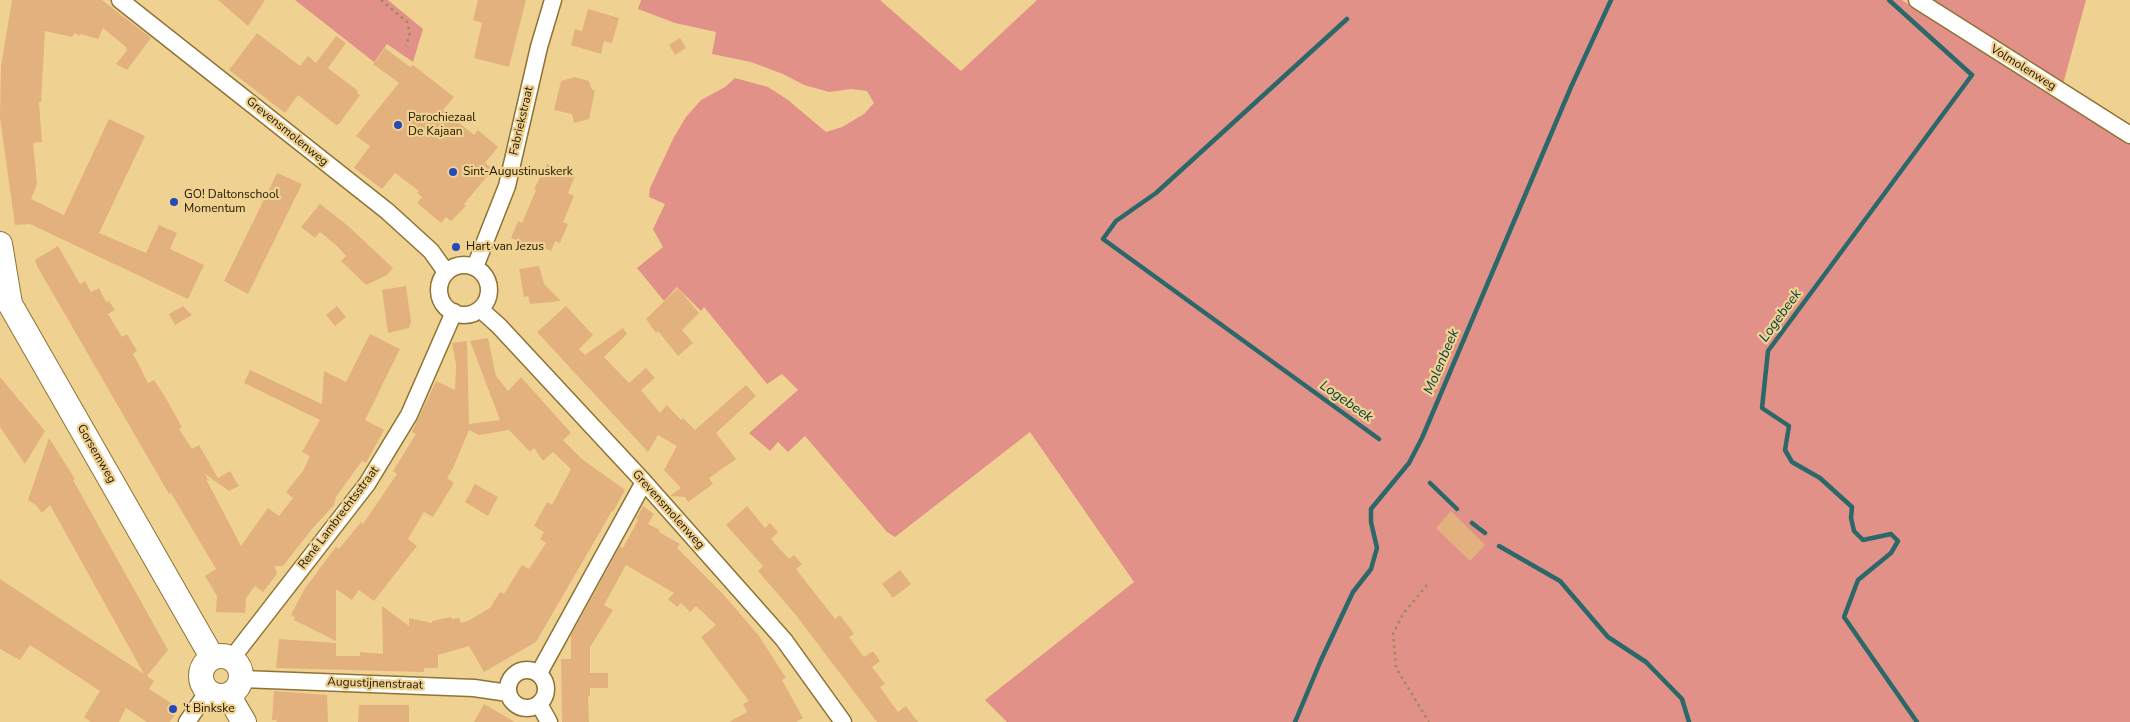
<!DOCTYPE html>
<meta charset="utf-8">
<style>
body{margin:0}
canvas{display:block;background:#efd291}
</style>
<canvas width="2130" height="722"></canvas>
<script>
const context = document.querySelector('canvas').getContext('2d');
context.lineJoin = 'round';
function fill(path, color) { context.fillStyle = color; context.fill(path, 'evenodd'); }
const poly = rows => new Path2D(rows.map(r => 'M' + r).join(''));
function strokePath(path, color, width, dash) { context.strokeStyle = color; context.lineWidth = width; context.lineCap = dash ? 'butt' : 'round'; context.setLineDash(dash || []); context.stroke(path); }
function write(font, color, halo, rows, align = 'center') {
  context.font = font + ' "Nunito Sans",sans-serif'; context.lineWidth = 4.5; context.setLineDash([]); context.textBaseline = 'middle'; context.strokeStyle = halo; context.fillStyle = color; for (const [text, x, y, turn = 0] of rows) {
    context.save(); context.translate(x, y); context.rotate((+turn || 0) * Math.PI / 180); context.textAlign = isNaN(turn) ? turn : align; if (halo) context.strokeText(text, 0, 0); context.fillText(text, 0, 0); context.restore();
  }
}
const green = poly([
 [295,0,388,0,423,29,413,62,387,44,374,62],
 [641,0,880,0,961,71,1037,0,1902,0,2051,94,2130,141,2130,722,1007,722,985,700,1134,582,1030,432,895,537,887,532,805,436,788,452,778,442,770,451,749,433,798,390,782,374,767,384,704,307,701,311,677,287,664,301,637,268,663,247,653,229,665,204,649,197,650,188,674,137,686,117,701,100,725,87,735,78,768,87,788,100,826,132,842,127,864,114,874,103,867,91,851,89,829,92,804,85,783,74,751,62,712,54,716,32,675,23,638,9],
 [1927,0,2086,0,2063,84]
]);
const stream = poly([
 [1889,0,1972,75,1768,351,1762,408,1789,426,1785,450,1792,462,1820,478,1852,507,1851,518,1854,531,1863,540,1891,534,1898,541,1891,553,1858,580,1844,617,1917,722],
 [1347,19,1156,193,1116,221,1103,239,1379,439],
 [1430,483,1457,509],
 [1472,523,1485,533],
 [1499,546,1560,581,1608,637,1646,662,1682,699,1689,722],
 [1295,722,1321,660,1353,592,1371,569,1377,548,1371,522,1371,509,1409,463,1422,438,1571,87,1611,0]
]);
const building = poly([
 [12,0,102,0,151,38,127,70,116,64,127,50,126,47,103,28,98,39,81,34,79,36,75,33,72,37,45,31,41,102,39,102,42,142,33,143,37,184,31,199,64,215,109,119,145,136,99,233,146,253,159,225,177,233,170,249,204,265,188,299,30,224,15,225,0,118,1,66],
 [218,0,265,0,248,26],
 [478,0,526,0,509,67,474,58,482,23,473,20],
 [588,9,619,18,612,43,604,41,601,54,571,45,575,29,582,31],
 [257,33,300,66,308,56,316,63,336,36,346,43,328,68,358,91,357,93,360,95,339,124,336,125,298,95,285,113,229,70],
 [680,38,686,48,675,55,669,45],
 [385,48,410,67,413,65,454,97,443,110,474,135,478,130,498,147,485,163,493,169,464,204,466,206,451,221,446,217,441,223,417,203,422,197,417,193,419,191,395,173,382,189,354,168,370,146,356,136,399,83,373,64],
 [575,77,589,81,592,90,595,90,589,119,574,123,572,114,554,110,561,81],
 [547,164,575,176,568,193,574,196,563,222,568,224,560,243,555,241,551,251,532,243,533,247,511,238,518,221,522,223,536,190,534,189],
 [277,173,302,184,248,294,224,281],
 [320,204,347,225,393,268,387,275,366,285,341,261,346,256,337,246,320,232,315,238,301,227],
 [58,246,80,284,85,281,91,292,99,288,106,302,109,301,115,310,108,314,122,337,127,334,137,351,133,354,142,371,148,383,154,380,164,395,182,427,179,429,192,449,199,445,218,478,230,471,239,486,229,491,205,474,209,481,206,479,241,546,268,508,279,516,293,498,286,492,303,471,310,456,302,452,320,420,244,383,250,370,322,404,324,371,346,382,370,334,400,349,365,420,384,430,366,463,362,461,336,497,334,505,312,529,283,566,275,566,277,574,263,592,255,586,246,598,245,613,216,612,217,596,205,576,216,569,171,493,169,494,37,266,35,260],
 [539,266,544,284,561,301,530,304,528,296,524,297,519,269],
 [406,286,411,322,409,328,388,333,382,290],
 [678,288,699,313,682,330,693,343,678,356,658,331,656,333,646,319],
 [183,306,192,315,175,325,169,314],
 [337,306,346,317,335,326,326,315],
 [566,306,593,335,579,349,585,355,623,328,627,334,604,357,629,383,646,368,655,378,641,390,660,413,667,405,681,420,683,418,695,430,746,385,756,396,716,433,736,459,709,478,713,484,688,502,685,497,670,496,681,488,664,470,677,446,658,435,648,452,537,332],
 [488,338,496,376,508,391,521,377,571,433,563,440,582,459,625,490,613,512,612,511,536,642,484,672,469,646,438,655,438,668,424,668,424,672,276,668,279,639,336,643,336,656,360,656,360,652,383,654,382,606,409,626,409,618,432,623,432,621,451,617,452,619,459,618,461,623,470,620,490,608,500,592,504,594,522,565,529,569,546,543,540,539,544,532,534,526,547,502,552,505,571,469,553,452,543,461,534,448,530,452,509,430,479,435,469,430,453,468,447,478,454,483,433,517,424,512,408,539,417,546,374,601,359,590,352,600,336,589,336,641,294,620,295,617,291,615,304,590,323,564,336,547,339,549,361,522,363,524,397,474,393,471,416,434,412,432,436,381,455,390,456,365,452,343,467,341,469,424,500,420,470,341],
 [0,377,45,431,25,464,0,427],
 [49,438,75,479,73,480,168,650,147,676,154,681,149,689,179,708,170,722,147,722,126,708,119,722,91,722,84,717,100,691,30,645,20,660,0,649,0,579,144,674,50,505,42,513,36,505,28,500],
 [475,484,498,497,488,516,465,502],
 [643,506,654,514,648,524,660,530,659,532,680,544,677,548,724,595,759,636,786,678,782,680,803,718,796,722,729,722,747,712,743,704,749,701,701,637,716,625,696,606,690,612,681,603,677,607,668,599,674,593,626,565,604,605,613,610,590,647,590,673,608,673,608,688,590,688,590,696,588,696,589,722,562,722,561,659,571,659,571,635,620,546,623,548,638,520,636,519],
 [747,506,765,528,770,523,778,532,771,539,789,559,794,555,802,564,796,569,835,619,840,615,854,634,849,637,864,657,873,651,880,661,872,667,885,684,880,687,898,712,906,706,918,722,877,722,795,614,758,571,763,566,726,525],
 [1451,511,1485,545,1470,561,1436,528],
 [900,570,911,584,893,598,882,584],
 [274,691,327,695,328,722,277,722,276,720,272,720],
 [484,704,515,722,474,722],
 [359,705,409,705,409,722,358,722]
]);
const path = poly([
 [381,0,407,22,410,33,406,46],
 [1427,585,1403,614,1393,634,1396,668,1429,722]
]);
const street = poly([
 [120,0,387,211,431,251,446,272],
 [1917,0,2130,135],
 '439 290a25 25 0 1 1 50 0a25 25 0 1 1-50 0Z',
 [475,267,507,186,539,47,553,0],
 [480,309,499,326,644,482,784,640,843,722],
 [232,658,367,484,409,415,454,312],
 '508 689a19 19 0 1 1 38 0a19 19 0 1 1-38 0Z',
 [539,673,644,482],
 [242,679,474,688,508,693],
 [539,704,549,722],
 [187,722,208,691]
]);
const secondary = poly([
 [0,244,10,304,212,657],
 '201 676a20 20 0 1 1 40 0a20 20 0 1 1-40 0Z',
 [228,695,244,722]
]);
const markers = [
 [398,125,5,"#284ab9"],
 [453,172,5,"#284ab9"],
 [174,202,5,"#284ab9"],
 [456,247,5,"#284ab9"],
 [173,709,5,"#284ab9"]
];
const streetNames = [
 ["Volmolenweg",2023,68,32],
 ["Fabriekstraat",522,121,-77],
 ["Grevensmolenweg",287,132,39],
 ["Gorsemweg",96,454,60],
 ["Grevensmolenweg",668,510,48],
 ["René Lambrechtsstraat",339,518,-53],
 ["Augustijnenstraat",375,684,2]
];
const poiNames = [
 ["Parochiezaal",408,118],
 ["De Kajaan",408,132],
 ["Sint-Augustinuskerk",463,172],
 ["GO! Daltonschool",184,195],
 ["Momentum",184,209],
 ["Hart van Jezus",466,247],
 ["'t Binkske",183,709]
];
const waterNames = [
 ["Logebeek",1781,316,-54],
 ["Molenbeek",1442,362,-67],
 ["Logebeek",1346,402,35]
];
fill(green, '#e29188');
strokePath(stream, '#2a6869', 4.5);
fill(building, '#e3b17e');
strokePath(street, '#8e7334', 19);
strokePath(secondary, '#8e7334', 26);
strokePath(path, '#a18a5a', 2.5, [2.5, 4]);
strokePath(street, '#fff', 16);
strokePath(secondary, '#fff', 24);
for (const [x, y, r, color] of markers) { const dot = new Path2D(); dot.arc(x, y, r, 0, 2 * Math.PI); context.fillStyle = color; context.fill(dot); strokePath(dot, '#efd291', 2); }
write('12px', '#201500', '#efd291', streetNames);
write('12px', '#201500', '#efd291', poiNames, 'left');
write('italic 14px', '#023d43', '#efd291', waterNames);
</script>
